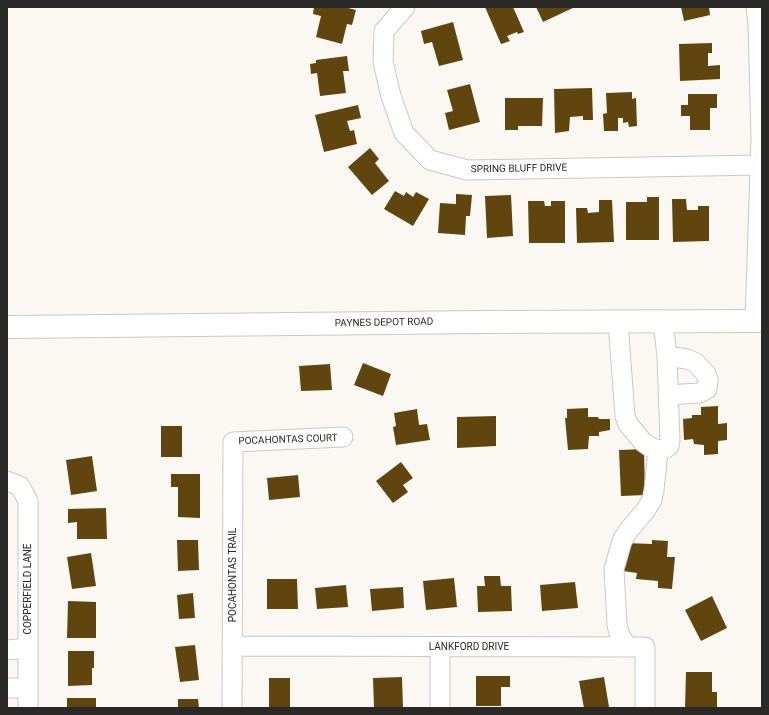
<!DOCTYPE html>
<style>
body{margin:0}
#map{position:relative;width:769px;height:715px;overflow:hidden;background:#fbf8f3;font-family:Roboto,sans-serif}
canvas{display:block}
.frame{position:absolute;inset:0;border:8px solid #2a2927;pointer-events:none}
</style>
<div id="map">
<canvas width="769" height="715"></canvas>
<div class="frame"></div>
</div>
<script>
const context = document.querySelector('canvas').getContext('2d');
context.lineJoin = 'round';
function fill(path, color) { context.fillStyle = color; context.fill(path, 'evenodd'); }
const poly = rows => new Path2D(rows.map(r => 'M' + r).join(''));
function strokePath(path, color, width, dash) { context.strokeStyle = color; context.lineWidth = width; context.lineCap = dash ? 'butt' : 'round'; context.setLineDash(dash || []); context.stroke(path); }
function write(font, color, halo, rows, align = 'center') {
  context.font = font + ' Roboto,sans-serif'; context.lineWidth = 4; context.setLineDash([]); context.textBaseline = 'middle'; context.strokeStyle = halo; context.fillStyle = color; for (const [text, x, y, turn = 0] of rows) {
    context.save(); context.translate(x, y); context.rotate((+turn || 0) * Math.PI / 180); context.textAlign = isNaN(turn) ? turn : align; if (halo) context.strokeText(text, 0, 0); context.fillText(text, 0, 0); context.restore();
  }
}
const building = poly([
 [314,7,344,7,356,10,352,25,347,24,342,44,316,37,321,16,313,14],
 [485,7,513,7,524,32,518,34,517,32,507,36,510,41,501,44],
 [536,7,575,7,543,22],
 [681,7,709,7,710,15,684,21],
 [453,22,463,60,439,66,432,42,424,44,421,31],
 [712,43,712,53,708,53,708,66,720,65,720,79,680,81,679,44],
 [347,56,349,71,343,71,346,93,320,96,317,73,311,74,310,64,316,63,316,60],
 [470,84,480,122,449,130,445,113,453,111,447,90],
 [592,88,593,120,583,120,583,116,570,117,569,131,555,133,554,89],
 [632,92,632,99,636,98,637,126,629,127,628,122,623,123,623,118,618,118,618,131,604,131,603,114,607,113,606,93],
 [688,94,717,94,717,108,710,108,710,130,690,130,690,116,681,116,681,105,688,105],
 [505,98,543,98,542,126,518,126,518,130,505,130],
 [358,105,361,118,347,121,350,131,354,130,357,144,324,152,315,115],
 [370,148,379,159,375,163,389,181,372,195,348,167],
 [395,191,404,196,406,192,413,197,416,192,429,199,413,226,384,209],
 [456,194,472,195,470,216,466,216,465,235,438,233,440,203,456,204],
 [511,195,513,236,487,238,485,196],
 [647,197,659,197,659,240,626,240,626,202,647,202],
 [672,199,686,199,687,210,698,210,698,206,709,206,709,241,673,242],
 [599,200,612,200,614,242,577,243,576,208,587,208,588,213,599,212],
 [528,201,544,201,545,206,551,206,551,201,565,201,565,243,529,243],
 [363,363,391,374,383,396,354,385],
 [330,364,332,390,301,391,299,366],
 [718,406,718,424,727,423,727,440,718,441,718,454,704,455,704,445,694,444,693,439,684,440,683,419,692,418,692,415,701,415,701,407],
 [588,408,588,417,598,417,599,419,610,419,610,430,599,432,599,436,589,436,588,449,568,450,565,418,567,418,567,409],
 [417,409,419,425,427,424,430,440,396,445,393,427,396,426,394,413],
 [496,416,496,446,457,448,457,417],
 [161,426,182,426,182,457,161,457],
 [644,449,645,495,621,496,619,450],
 [92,456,97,491,71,495,66,460],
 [401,462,413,478,403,485,408,492,393,503,376,481],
 [171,474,200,474,200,518,178,517,178,487,171,487],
 [298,475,300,497,269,500,267,478],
 [106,508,107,539,77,539,77,522,68,523,68,509],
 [177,540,198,540,199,570,178,571],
 [652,540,668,541,667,557,675,557,672,589,658,588,658,581,636,579,637,573,623,571,625,543,652,544],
 [91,553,96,586,72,589,67,557],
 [484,576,500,576,501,586,511,586,512,611,478,612,477,586,485,586],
 [454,578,457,607,426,610,423,581],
 [267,579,297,579,298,609,267,609],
 [575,582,578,608,542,611,540,585],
 [346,585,348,607,317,609,315,588],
 [403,587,404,608,372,611,370,589],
 [193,593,195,618,179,619,177,595],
 [712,596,727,628,701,641,685,610],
 [68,601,96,602,96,638,67,638],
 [195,645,199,680,180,682,175,647],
 [68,651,94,651,94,668,92,668,92,685,68,686],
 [686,672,712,672,712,692,717,692,717,708,685,708],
 [476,676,510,676,510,687,501,687,501,706,476,706],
 [402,677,403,708,374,708,373,678],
 [604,677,609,707,584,708,579,681],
 [269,678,290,678,290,708,269,708],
 [67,698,96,698,96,708,67,708],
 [178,699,198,699,199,708,178,708]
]);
const minor = poly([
 [405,7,384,31,383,62,391,96,404,133,430,160,467,170,762,165],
 [755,321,761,138,758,24,756,7],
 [618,322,625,416,628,424,643,442,650,447,658,450,664,449,669,446,670,441,667,356,663,322],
 [667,356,687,359,696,363,706,374,708,380,707,389,699,393,668,395],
 [7,481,20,486,28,501,28,708],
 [232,646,645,647,645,708],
 [626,646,619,633,617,625,614,569,622,541,628,531,645,511,652,500,654,490,658,450],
 [440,647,440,708],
 [7,650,28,648],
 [7,688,28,688],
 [232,708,233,442,343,437]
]);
const major = poly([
 [7,327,486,322,762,321]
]);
const streetNames = [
 ["SPRING BLUFF DRIVE",519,169,-1],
 ["PAYNES DEPOT ROAD",384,323,-1],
 ["POCAHONTAS COURT",288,440,-2],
 ["POCAHONTAS TRAIL",233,575,-90],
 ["COPPERFIELD LANE",28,589,-90],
 ["LANKFORD DRIVE",469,647]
];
fill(building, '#61450e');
strokePath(minor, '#cbc8c4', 21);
strokePath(major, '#cbc8c4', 24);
strokePath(minor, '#fff', 19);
strokePath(major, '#fff', 22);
write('10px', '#2a2927', '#fff', streetNames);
</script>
